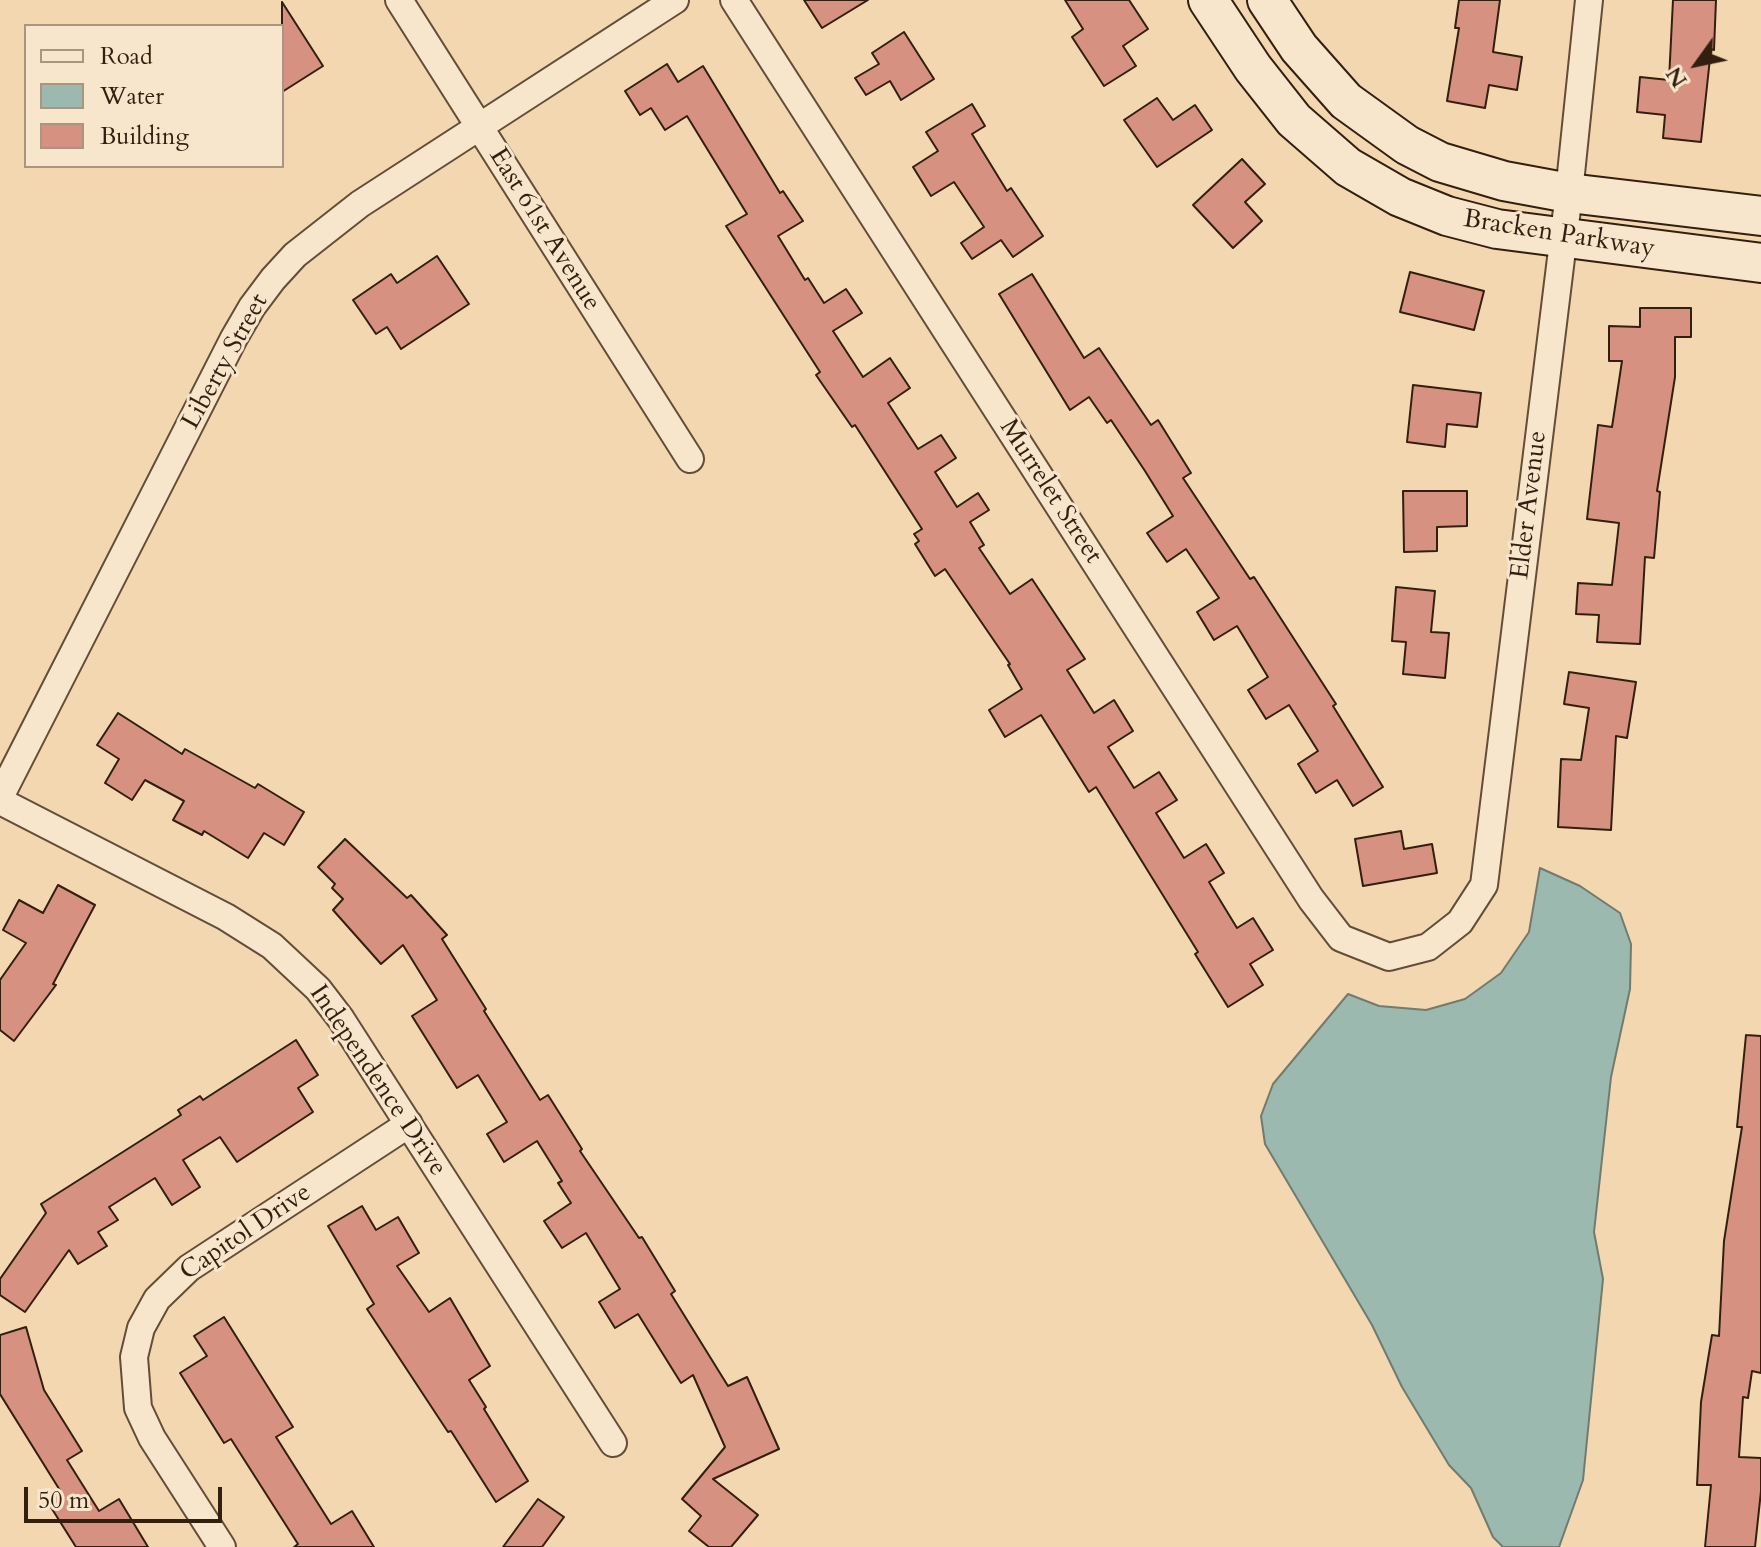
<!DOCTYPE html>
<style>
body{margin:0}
#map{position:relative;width:1761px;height:1547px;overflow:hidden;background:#f2d7b0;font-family:Cardo,serif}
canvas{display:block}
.legend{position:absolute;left:24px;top:24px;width:260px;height:144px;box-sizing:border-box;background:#f7e5cc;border:2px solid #a99680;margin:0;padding:10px 14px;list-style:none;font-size:24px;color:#331f0f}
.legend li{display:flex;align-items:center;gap:16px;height:40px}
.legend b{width:40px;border:2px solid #a99680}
.north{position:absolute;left:1657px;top:24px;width:80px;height:80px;-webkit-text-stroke:6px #f7e5cc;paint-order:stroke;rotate:237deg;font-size:22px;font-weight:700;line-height:32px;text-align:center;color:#331f0f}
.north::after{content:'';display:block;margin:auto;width:28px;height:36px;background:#331f0f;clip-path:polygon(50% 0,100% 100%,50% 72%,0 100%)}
.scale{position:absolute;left:24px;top:1487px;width:198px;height:36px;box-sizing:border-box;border:4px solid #331f0f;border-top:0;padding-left:10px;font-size:24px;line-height:28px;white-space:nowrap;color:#331f0f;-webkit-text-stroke:6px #f7e5cc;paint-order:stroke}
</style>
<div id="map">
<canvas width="1761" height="1547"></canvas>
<ul class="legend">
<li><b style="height:10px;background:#f7e5cc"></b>Road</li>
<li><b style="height:22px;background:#9bb9ae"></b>Water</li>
<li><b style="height:22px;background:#d69180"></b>Building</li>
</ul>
<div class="north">N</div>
<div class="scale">50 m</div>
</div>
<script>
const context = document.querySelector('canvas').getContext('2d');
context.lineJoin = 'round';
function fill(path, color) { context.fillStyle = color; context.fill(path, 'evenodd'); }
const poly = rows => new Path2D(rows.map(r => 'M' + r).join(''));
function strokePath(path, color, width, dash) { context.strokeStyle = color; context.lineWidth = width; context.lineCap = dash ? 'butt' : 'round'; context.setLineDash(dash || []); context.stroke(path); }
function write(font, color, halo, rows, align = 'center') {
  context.font = font + ' Cardo,serif'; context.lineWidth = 6; context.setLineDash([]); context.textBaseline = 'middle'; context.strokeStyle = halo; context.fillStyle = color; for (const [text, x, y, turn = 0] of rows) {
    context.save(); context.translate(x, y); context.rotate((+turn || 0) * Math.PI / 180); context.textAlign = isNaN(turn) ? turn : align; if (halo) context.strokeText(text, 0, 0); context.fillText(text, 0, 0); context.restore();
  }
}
const water = poly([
 [1540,868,1580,886,1620,913,1631,944,1630,989,1611,1077,1594,1232,1603,1279,1583,1480,1559,1547,1503,1547,1493,1537,1471,1488,1449,1465,1402,1387,1372,1325,1265,1144,1261,1116,1273,1084,1348,994,1379,1006,1426,1010,1465,999,1501,973,1529,932,1540,868]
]);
const building = poly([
 [804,0,868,0,822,28,804,0],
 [1065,0,1129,0,1148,29,1123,46,1136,66,1104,86,1072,37,1083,29,1065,0],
 [1459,0,1500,0,1493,52,1522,57,1517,90,1489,85,1485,108,1447,101,1459,28,1455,28,1459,0],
 [1673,0,1716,0,1714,50,1711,49,1701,142,1663,138,1665,115,1637,112,1640,77,1669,80,1673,0],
 [282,2,323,66,282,92,282,2],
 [904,32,934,79,901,100,890,81,866,95,855,78,879,64,872,53,904,32],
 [667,64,678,82,703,66,780,193,783,191,803,221,778,236,805,280,808,278,824,303,846,289,862,313,833,331,863,377,890,358,910,388,888,403,918,449,941,435,956,458,935,472,957,507,978,493,989,510,970,522,984,545,979,548,1010,594,1032,579,1085,659,1067,670,1094,713,1114,700,1133,731,1108,747,1134,788,1159,772,1177,800,1156,813,1184,858,1206,844,1224,873,1209,882,1237,928,1253,918,1273,950,1250,964,1263,985,1228,1007,1195,954,1198,952,1096,787,1089,792,1041,715,1005,737,989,710,1022,689,1008,665,1010,664,945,569,935,576,915,544,919,541,914,534,922,529,855,425,852,427,816,375,820,372,726,226,747,214,687,116,665,130,651,108,640,115,625,91,667,64],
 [1157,98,1173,120,1195,105,1212,130,1157,167,1124,120,1157,98],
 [972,104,985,126,972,134,1007,191,1011,188,1043,236,1013,257,1001,240,972,259,961,243,984,227,954,182,931,196,913,167,938,151,926,132,972,104],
 [1242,159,1265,184,1245,202,1262,221,1233,248,1193,205,1242,159],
 [437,256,469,304,401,349,387,327,376,334,353,300,391,274,397,283,437,256],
 [1410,272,1484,291,1474,330,1400,312,1410,272],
 [1032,274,1084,358,1099,348,1151,425,1158,420,1191,473,1183,478,1250,579,1254,577,1336,704,1333,706,1383,787,1353,806,1337,780,1316,793,1298,764,1318,751,1289,705,1266,719,1248,690,1268,677,1237,626,1214,640,1197,612,1219,598,1186,549,1167,562,1147,533,1173,516,1145,471,1111,420,1107,423,1089,397,1070,410,999,294,1032,274],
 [1640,308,1691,308,1691,337,1675,337,1675,377,1657,491,1660,492,1654,558,1645,557,1640,644,1597,642,1599,615,1576,614,1578,583,1612,585,1619,523,1587,519,1598,425,1612,427,1622,361,1609,361,1609,326,1640,327,1640,308],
 [1413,385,1481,393,1477,427,1447,424,1445,447,1407,442,1413,385],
 [1403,491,1467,491,1467,526,1437,527,1437,551,1404,552,1403,491],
 [1396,587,1435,591,1431,632,1449,633,1445,678,1403,674,1406,642,1392,641,1396,587],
 [1569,672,1636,682,1627,738,1616,736,1611,830,1558,827,1561,759,1581,760,1589,708,1564,704,1569,672],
 [118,713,182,754,185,749,255,788,258,784,304,812,284,845,264,833,248,858,204,831,202,835,173,820,184,801,145,780,132,800,105,783,119,759,97,745,118,713],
 [1401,831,1404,849,1432,844,1437,873,1363,886,1355,839,1401,831],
 [345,839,407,898,411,895,447,935,442,939,486,1009,484,1011,540,1100,548,1095,582,1149,580,1151,639,1238,642,1237,675,1291,671,1294,728,1386,747,1377,779,1449,713,1479,758,1515,731,1547,709,1547,689,1531,701,1516,682,1499,725,1447,693,1375,681,1383,638,1314,615,1328,599,1302,620,1289,586,1233,562,1248,544,1221,571,1203,558,1183,562,1181,537,1141,504,1162,487,1134,507,1122,478,1075,457,1088,412,1016,437,1000,403,945,381,964,333,910,343,899,332,888,335,884,318,867,345,839],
 [58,885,95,905,53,984,56,985,14,1041,0,1030,0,980,26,943,3,930,19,900,43,913,58,885],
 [1746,1035,1761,1036,1761,1373,1752,1371,1748,1398,1743,1397,1739,1457,1761,1458,1761,1491,1755,1547,1705,1547,1711,1485,1697,1485,1701,1402,1712,1335,1719,1336,1724,1241,1742,1127,1737,1127,1746,1035],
 [296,1040,318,1075,298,1088,313,1112,237,1162,220,1137,183,1160,200,1187,172,1205,155,1178,109,1207,118,1220,98,1232,107,1246,78,1264,69,1250,25,1312,0,1295,0,1279,46,1213,41,1204,181,1115,178,1110,200,1096,203,1100,296,1040],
 [362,1206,376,1230,398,1217,419,1253,397,1266,429,1312,450,1298,490,1366,469,1380,486,1407,484,1409,528,1481,496,1502,451,1431,448,1432,367,1309,374,1304,328,1226,362,1206],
 [224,1317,293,1427,276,1437,331,1524,352,1511,374,1547,294,1547,298,1544,231,1439,224,1443,180,1373,207,1356,194,1336,224,1317],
 [26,1327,44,1390,82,1451,67,1460,99,1511,119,1499,148,1547,76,1547,47,1501,61,1492,0,1394,0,1335,26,1327],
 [538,1499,564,1517,542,1547,503,1547,538,1499]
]);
const street = poly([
 [399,0,690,459],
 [734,0,1311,899,1341,938,1389,957,1428,947,1460,922,1484,885,1569,193,1589,0],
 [0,797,234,338,252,307,273,279,295,255,360,204,675,0],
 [0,801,226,917,272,946,318,989,341,1019,613,1443],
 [222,1547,152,1438,138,1408,134,1357,141,1328,157,1299,189,1268,409,1124]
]);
const secondary = poly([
 [1208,0,1253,68,1294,120,1348,167,1400,197,1447,216,1497,229,1761,263],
 [1267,0,1299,48,1346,101,1407,145,1440,162,1504,181,1569,193,1761,216]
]);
const streetNames = [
 ["East 61st Avenue",544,230,58],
 ["Bracken Parkway",1559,235,9],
 ["Liberty Street",226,362,-61],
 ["Murrelet Street",1050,492,57],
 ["Elder Avenue",1530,505,-83],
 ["Independence Drive",377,1081,56],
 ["Capitol Drive",246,1233,-34]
];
fill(water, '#9bb9ae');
strokePath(water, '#717b6e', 2);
fill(building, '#d69180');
strokePath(building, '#331f0f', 2);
strokePath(street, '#634d37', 30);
strokePath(secondary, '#331f0f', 42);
strokePath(street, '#f7e5cc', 26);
strokePath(secondary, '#f7e5cc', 38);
write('26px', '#331f0f', '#f7e5cc', streetNames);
</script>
